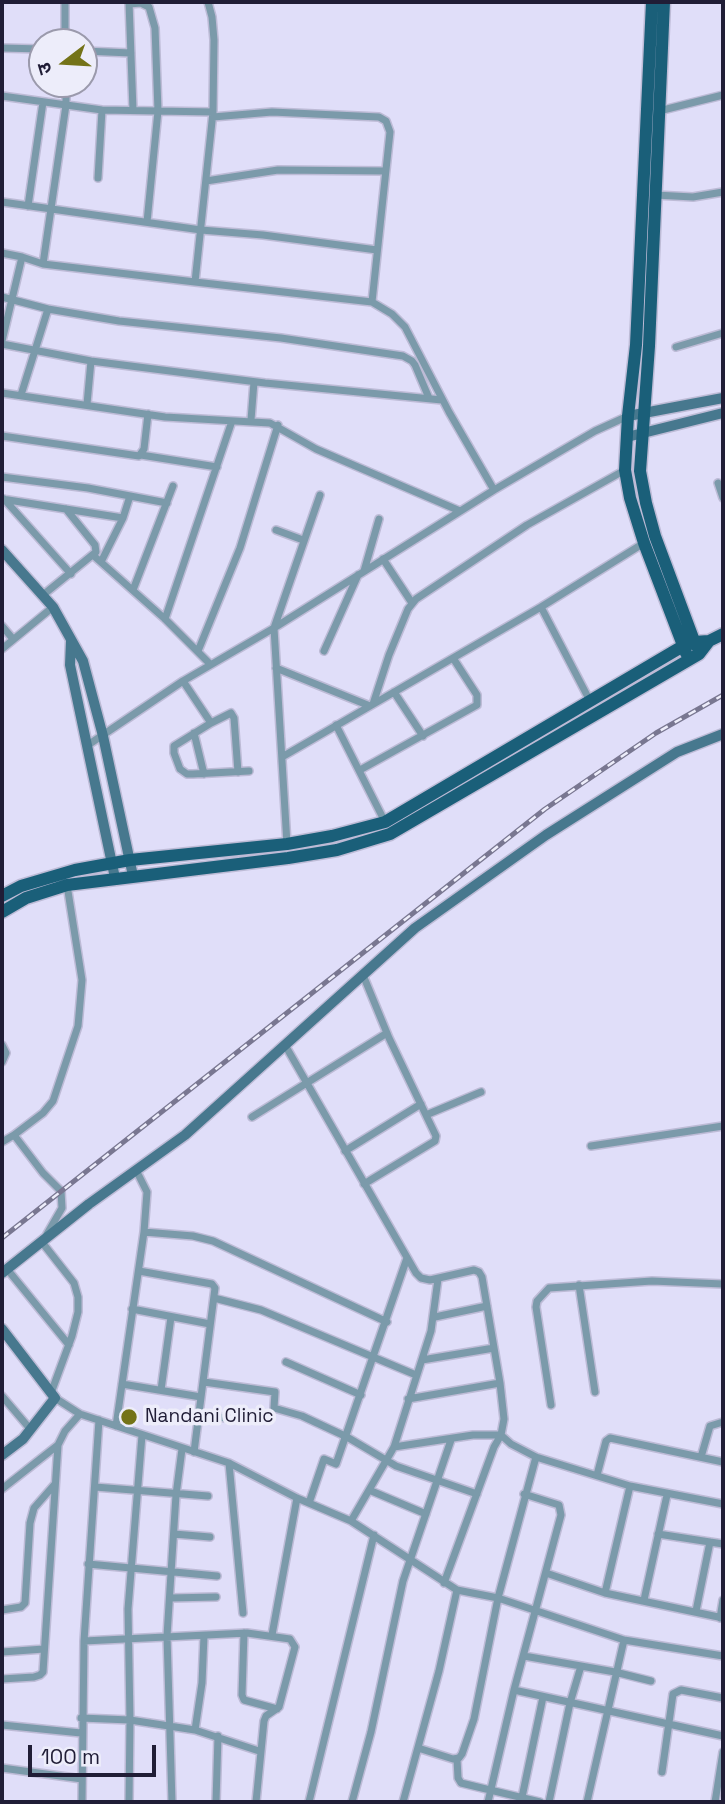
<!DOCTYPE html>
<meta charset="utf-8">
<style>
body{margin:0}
#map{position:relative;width:725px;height:1804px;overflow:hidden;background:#e0def9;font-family:"Space Grotesk","Noto Sans Devanagari",sans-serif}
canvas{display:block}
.frame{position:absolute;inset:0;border:4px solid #201d36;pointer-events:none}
.north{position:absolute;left:28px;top:28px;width:70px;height:70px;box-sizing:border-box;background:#ededfa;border:2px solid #9b9aac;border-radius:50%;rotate:253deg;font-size:19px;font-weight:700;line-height:28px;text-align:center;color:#201d36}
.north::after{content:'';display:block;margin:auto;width:24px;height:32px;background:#747318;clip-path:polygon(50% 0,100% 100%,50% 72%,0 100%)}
.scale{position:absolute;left:28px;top:1745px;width:128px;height:32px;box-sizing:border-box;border:4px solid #201d36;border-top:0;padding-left:9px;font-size:21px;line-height:24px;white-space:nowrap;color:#201d36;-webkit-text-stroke:5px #ededfa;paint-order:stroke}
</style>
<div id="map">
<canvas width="725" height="1804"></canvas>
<div class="frame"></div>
<div class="north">उ</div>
<div class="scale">100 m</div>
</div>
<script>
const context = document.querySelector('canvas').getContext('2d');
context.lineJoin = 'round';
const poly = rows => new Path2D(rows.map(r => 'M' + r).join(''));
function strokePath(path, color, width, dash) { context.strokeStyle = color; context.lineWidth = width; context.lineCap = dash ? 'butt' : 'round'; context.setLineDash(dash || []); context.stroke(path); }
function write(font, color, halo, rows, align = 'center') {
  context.font = font + ' "Space Grotesk",sans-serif'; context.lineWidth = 7; context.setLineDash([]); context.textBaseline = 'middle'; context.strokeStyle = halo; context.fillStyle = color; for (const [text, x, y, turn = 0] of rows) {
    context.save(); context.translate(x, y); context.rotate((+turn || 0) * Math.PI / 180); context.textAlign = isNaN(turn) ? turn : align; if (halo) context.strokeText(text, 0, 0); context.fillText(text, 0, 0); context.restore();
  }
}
const street = poly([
 [65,2,65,42],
 [129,2,133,110],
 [129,4,141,3,149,7,155,28,158,111,147,222],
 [2,48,42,49],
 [84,51,131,53],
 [2,96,102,110,213,112,214,40,212,17,208,2],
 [659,111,723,95],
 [213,117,272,112,379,117,386,121,390,132,372,302],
 [98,178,102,110],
 [206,181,278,170,385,171],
 [655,195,693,197,723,192],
 [2,202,201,230,263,235,377,250],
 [28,206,43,102],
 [2,253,22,257,43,264,66,105,66,84],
 [43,264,195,282,213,112],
 [195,282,372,302,392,314,405,327,449,412,494,490],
 [2,297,48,309,119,321,281,338,403,356,412,361,415,365,429,398],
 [2,341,22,257],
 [2,344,91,361,265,383,442,400],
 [676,347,723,333],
 [2,393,165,417,270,423,316,449,460,511],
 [21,395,48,309],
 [87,404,91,361],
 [251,420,254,382],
 [2,436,139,456,144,449,148,414],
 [141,455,217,467],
 [2,477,88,488,167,503],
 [718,483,723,498],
 [2,499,123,518],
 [4,499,71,574],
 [276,530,303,540],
 [94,556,165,619,210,664],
 [383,559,412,603],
 [101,562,123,518,130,496],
 [364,571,379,519],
 [133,590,173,486],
 [43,595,96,552,95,545,66,509],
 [541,607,590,701],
 [165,619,232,421],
 [2,626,13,639],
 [2,649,53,607],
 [198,651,240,548,278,425],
 [324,651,358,575],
 [276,668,370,706],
 [183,681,211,723],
 [394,692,423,736],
 [373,704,389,655,408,609,416,599,527,525,625,470],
 [336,725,385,822],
 [194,733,204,774],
 [88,745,183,681,274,628,494,490,595,431,628,416],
 [282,757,541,607,644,543],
 [360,770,477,705,477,695,453,658],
 [238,772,234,718,231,713,211,723,174,746,174,753,180,769,187,774,193,774,249,771],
 [287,844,274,628,320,495],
 [363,975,389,1038,436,1136,435,1141,364,1184],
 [2,1045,6,1053,2,1062],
 [285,1045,416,1273,421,1278,430,1280,474,1270,479,1272,482,1277,500,1383,504,1419,501,1435,494,1447,444,1583],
 [426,1115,481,1092],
 [252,1117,387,1033],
 [2,1142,14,1135],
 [591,1146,723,1126],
 [345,1151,421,1104],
 [144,1232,193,1236,213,1241,387,1322],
 [47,1234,62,1208,61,1191,43,1173,14,1135,43,1113,53,1101,78,1026,82,980,67,885],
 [41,1241,74,1283,78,1297,78,1312,72,1336,51,1393],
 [7,1269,69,1345],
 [139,1271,212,1284,215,1288,194,1452],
 [579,1285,595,1392],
 [214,1298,261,1310,416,1375],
 [132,1309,210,1324],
 [435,1317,487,1306],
 [422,1360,494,1348],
 [286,1362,361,1395],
 [204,1382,275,1392,274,1408,302,1416,347,1437,396,1466,477,1494],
 [122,1384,201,1397],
 [161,1390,171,1317],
 [2,1396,31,1430],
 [55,1398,80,1414,229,1463,297,1498,351,1521,457,1590,498,1598,624,1640,723,1656],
 [408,1399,500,1383],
 [551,1405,536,1307,537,1301,549,1288,652,1281,723,1284],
 [200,1415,245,1420],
 [116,1426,144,1232,147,1192,136,1170],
 [394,1447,473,1435,501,1435,511,1444,536,1457,630,1486,723,1504],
 [701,1457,710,1426,723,1422],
 [229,1463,243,1613],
 [597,1475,606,1441,610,1438,723,1462],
 [95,1487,208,1496],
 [2,1489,58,1445],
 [369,1490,426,1514],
 [309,1503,324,1459,336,1464,407,1258],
 [351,1521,394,1447,431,1331,438,1279],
 [174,1534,210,1537],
 [658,1534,723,1544],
 [88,1564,217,1576],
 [546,1573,605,1593,723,1618],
 [605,1593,630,1486],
 [170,1598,216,1597],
 [644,1600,667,1495],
 [2,1610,21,1607,25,1603,30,1523,34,1508,55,1484],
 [696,1611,710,1542],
 [720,1618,723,1600],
 [244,1633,242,1695,244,1700,277,1709],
 [272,1635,297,1498],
 [84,1641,247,1633,290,1639,295,1647,279,1707,266,1716,264,1721,256,1802],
 [2,1652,44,1649],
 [524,1656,615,1672,651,1681],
 [2,1679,34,1677,40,1675,43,1672,58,1445,65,1431,80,1414],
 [514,1690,723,1736],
 [81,1718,130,1720,195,1730,259,1751],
 [2,1725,81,1733],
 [195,1730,202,1683,204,1636],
 [418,1748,453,1759,459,1758,462,1754,474,1719,498,1598,536,1457],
 [457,1759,458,1778,461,1783,540,1802],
 [2,1768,82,1779],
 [662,1772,673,1694,681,1690,723,1698],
 [82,1802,84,1641,99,1420],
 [129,1802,130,1720,128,1609,142,1435],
 [172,1802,167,1636,176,1495,182,1449],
 [216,1802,218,1736],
 [309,1802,374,1535],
 [352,1802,371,1732,403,1581,451,1440],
 [403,1802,439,1671,457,1590],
 [488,1802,514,1690,561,1515,559,1505,524,1494],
 [521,1802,543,1697],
 [549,1802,570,1703,581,1666],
 [587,1802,624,1640],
 [715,1802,723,1752]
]);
const secondary = poly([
 [628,416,723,398],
 [627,437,723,413],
 [2,550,53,607,83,661,103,736,133,876],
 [71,641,70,665,115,878],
 [2,1273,89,1204,185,1135,415,928,546,835,677,752,723,734],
 [2,1329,55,1398,23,1439,2,1455]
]);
const primary = poly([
 [652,2,636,345,628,416,625,470,630,498,644,543,686,653],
 [664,2,649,346,640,471,646,503,655,536,696,646],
 [2,896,21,886,75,870,130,860,287,844,332,836,385,822,683,646,694,642,709,641,723,634],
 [2,912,26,898,67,885,288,858,337,850,390,834,699,654,709,641]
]);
const rail = poly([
 [2,1238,545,809,656,733,723,695]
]);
const markers = [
 [129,1417,9,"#747318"]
];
const poiNames = [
 ["Nandani Clinic",145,1417]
];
strokePath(street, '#bdbbd6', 10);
strokePath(secondary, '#bdbbd6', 13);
strokePath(primary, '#bdbbd6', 15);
strokePath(street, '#7b9aaa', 7);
strokePath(secondary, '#47788e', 10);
strokePath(primary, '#1a5f79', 12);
strokePath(rail, '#797791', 5);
strokePath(rail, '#ededfa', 2.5, [8]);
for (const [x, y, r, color] of markers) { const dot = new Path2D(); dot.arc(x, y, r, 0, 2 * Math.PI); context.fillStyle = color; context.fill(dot); strokePath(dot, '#ededfa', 2.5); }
write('19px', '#201d36', '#ededfa', poiNames, 'left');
</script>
